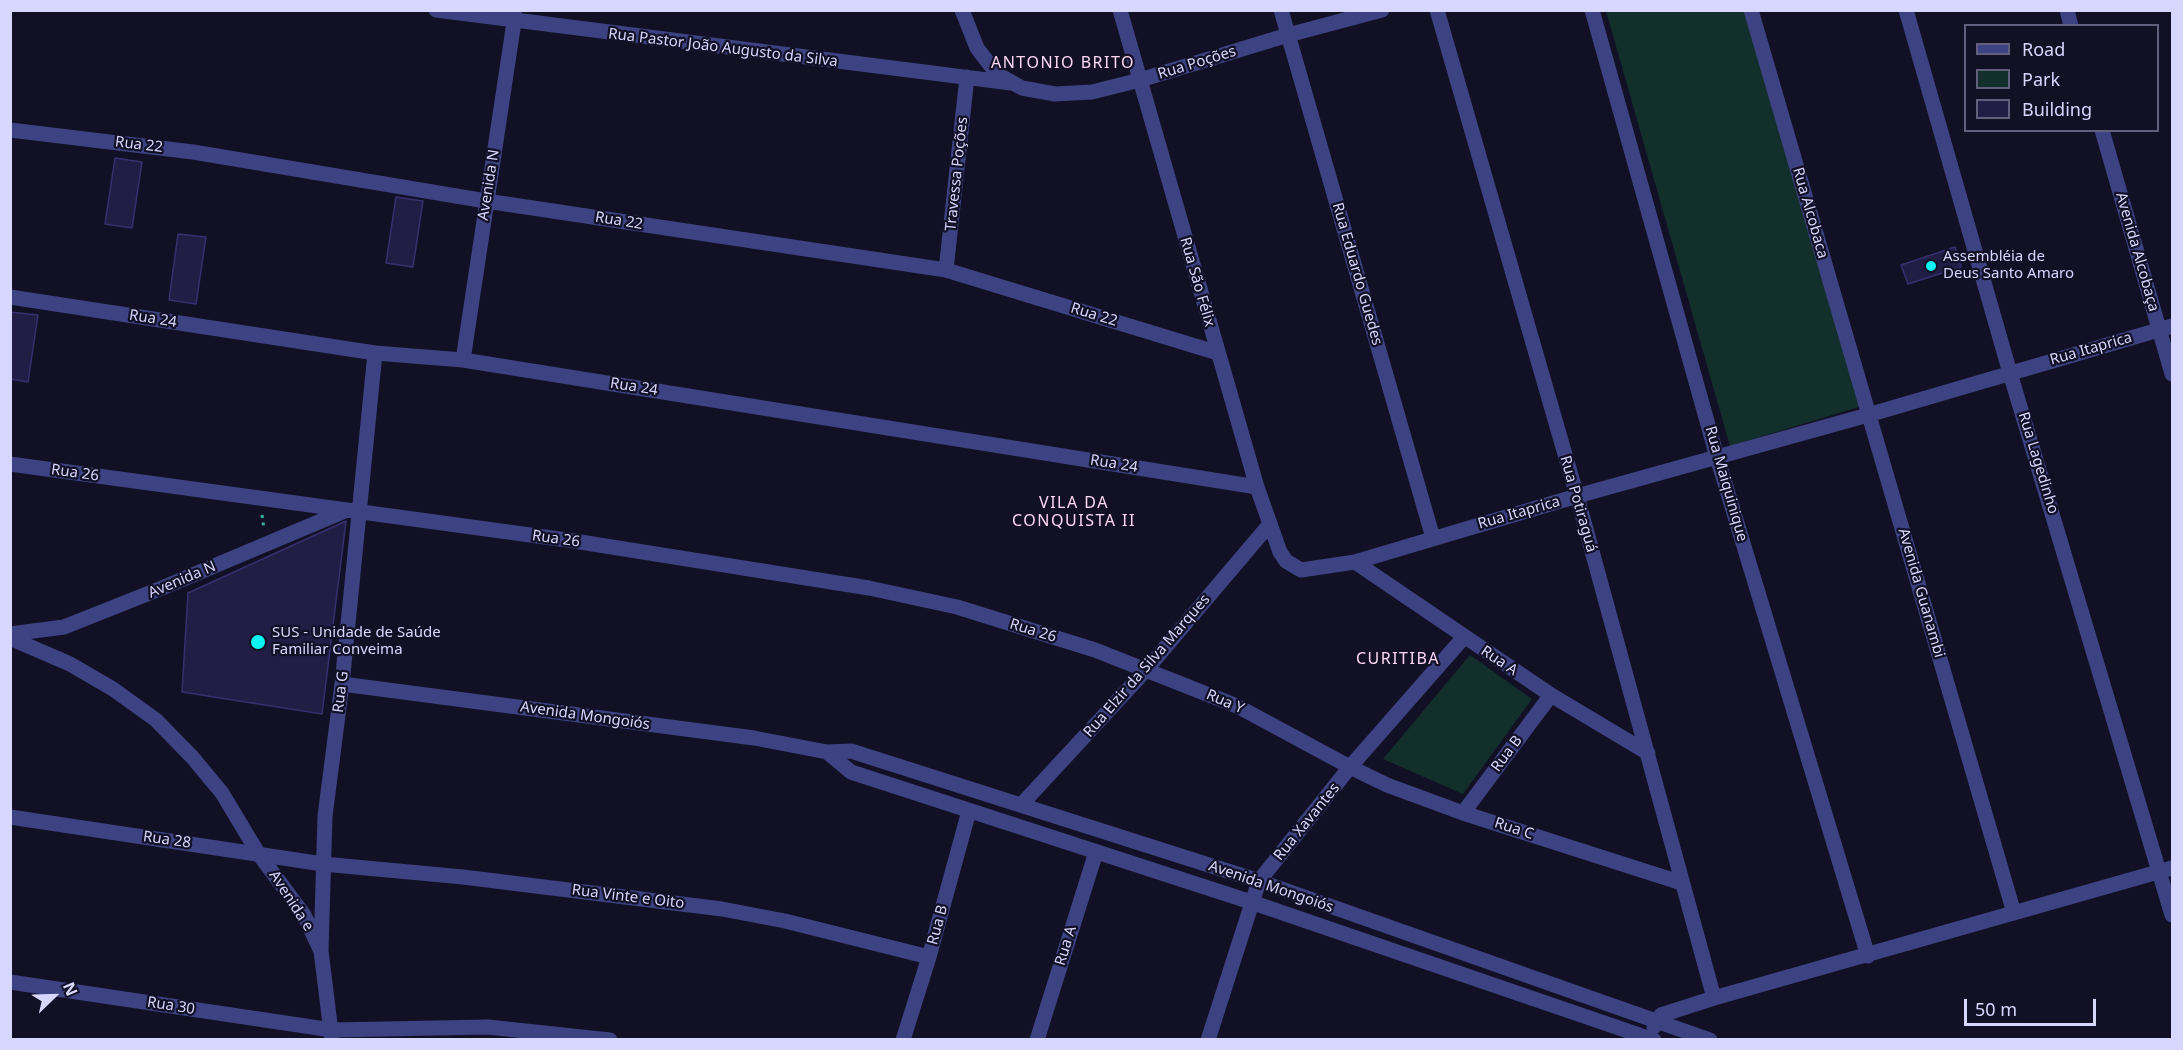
<!DOCTYPE html>
<meta charset="utf-8">
<style>
body{margin:0}
#map{position:relative;width:2183px;height:1050px;overflow:hidden;background:#121025;font-family:"Noto Sans",sans-serif}
canvas{display:block}
.frame{position:absolute;inset:0;border:12px solid #d7d6fd;pointer-events:none}
.legend{position:absolute;left:1964px;top:24px;width:195px;height:108px;box-sizing:border-box;background:#121025;border:2px solid #615f7b;margin:0;padding:8px 10px;list-style:none;font-size:18px;color:#d7d6fd}
.legend li{display:flex;align-items:center;gap:12px;height:30px}
.legend b{width:30px;border:2px solid #615f7b}
.north{position:absolute;left:24px;top:966px;width:60px;height:60px;-webkit-text-stroke:4px #121025;paint-order:stroke;rotate:67deg;font-size:16px;font-weight:700;line-height:24px;text-align:center;color:#d7d6fd}
.north::after{content:'';display:block;margin:auto;width:21px;height:27px;background:#d7d6fd;clip-path:polygon(50% 0,100% 100%,50% 72%,0 100%)}
.scale{position:absolute;left:1964px;top:999px;width:132px;height:27px;box-sizing:border-box;border:3px solid #d7d6fd;border-top:0;padding-left:8px;font-size:18px;line-height:21px;white-space:nowrap;color:#d7d6fd;-webkit-text-stroke:4px #121025;paint-order:stroke}
</style>
<div id="map">
<canvas width="2183" height="1050"></canvas>
<div class="frame"></div>
<ul class="legend">
<li><b style="height:8px;background:#3d4282"></b>Road</li>
<li><b style="height:16px;background:#132f2b"></b>Park</li>
<li><b style="height:16px;background:#211d45"></b>Building</li>
</ul>
<div class="north">N</div>
<div class="scale">50 m</div>
</div>
<script>
const context = document.querySelector('canvas').getContext('2d');
context.lineJoin = 'round';
function fill(path, color) { context.fillStyle = color; context.fill(path, 'evenodd'); }
const poly = rows => new Path2D(rows.map(r => 'M' + r).join(''));
function strokePath(path, color, width, dash) { context.strokeStyle = color; context.lineWidth = width; context.lineCap = dash ? 'butt' : 'round'; context.setLineDash(dash || []); context.stroke(path); }
function write(font, color, halo, rows, align = 'center') {
  context.font = font + ' "Noto Sans",sans-serif'; context.lineWidth = 4.5; context.setLineDash([]); context.textBaseline = 'middle'; context.strokeStyle = halo; context.fillStyle = color; for (const [text, x, y, turn = 0] of rows) {
    context.save(); context.translate(x, y); context.rotate((+turn || 0) * Math.PI / 180); context.textAlign = isNaN(turn) ? turn : align; if (halo) context.strokeText(text, 0, 0); context.fillText(text, 0, 0); context.restore();
  }
}
const green = poly([
 [1606,11,1747,11,1862,406,1730,446],
 [1470,655,1532,699,1463,794,1383,759]
]);
const building = poly([
 [115,158,142,162,132,228,105,224,115,158],
 [396,197,423,201,413,267,386,263,396,197],
 [178,234,206,237,196,304,169,300,178,234],
 [1955,247,1961,267,1908,284,1901,265,1955,247],
 [10,312,38,315,28,382,10,379,10,312],
 [346,521,322,714,182,692,188,593,346,521]
]);
const path = poly([
 [262,515,264,529]
]);
const minor = poly([
 [436,10,1011,83],
 [962,10,977,48,997,74,1022,88,1055,94,1092,92,1140,80,1288,35,1382,10],
 [1120,10,1257,487,1280,552,1286,561,1301,570,1355,562,1577,496,1868,415,2172,326],
 [1281,10,1433,538],
 [1437,10,1577,496,1714,998],
 [1592,10,1717,457,1868,956],
 [1751,10,2014,913],
 [1906,10,2010,373,2172,915],
 [2067,10,2071,26],
 [10,130,193,152,486,201,946,270,1218,353],
 [2102,130,2172,374],
 [946,270,967,77],
 [10,297,375,353,463,360,1257,487],
 [463,360,514,22,514,10],
 [10,464,574,541,869,588,957,607,1095,650,1237,706,1350,767,1387,785,1463,813,1682,883],
 [1355,562,1551,695,1648,753],
 [10,634,64,627,162,588,347,510],
 [10,638,70,664,113,689,156,720,193,758,222,793,258,853,304,915,320,949],
 [342,684,754,738,827,752,851,751,1259,881,1710,1040],
 [827,752,851,772,1251,902,1654,1040],
 [1021,805,1146,670,1269,525],
 [1463,813,1551,695],
 [10,817,323,864,463,877,722,909,785,921,929,957],
 [10,982,332,1030,488,1027,610,1040],
 [1654,1027,1656,1021,1661,1015,1714,998,2172,868],
 [332,1040,321,951,325,816,342,684,375,353],
 [903,1040,929,957,969,811],
 [1037,1040,1096,852],
 [1208,1040,1259,881,1350,767,1464,637]
]);
const markers = [
 [1931,266,6,"#0cf3f3"],
 [258,642,8,"#0cf3f3"]
];
const streetNames = [
 ["Rua Pastor João Augusto da Silva",723,48,7],
 ["Rua Poções",1197,63,-17],
 ["Rua 22",139,145,7],
 ["Travessa Poções",957,174,-84],
 ["Avenida N",489,185,-81],
 ["Rua Alcobaca",1810,213,74],
 ["Rua 22",619,221,9],
 ["Avenida Alcobaça",2137,252,74],
 ["Rua Eduardo Guedes",1357,274,74],
 ["Rua São Félix",1197,282,74],
 ["Rua 22",1094,315,17],
 ["Rua 24",153,319,9],
 ["Rua Itaprica",2091,349,-16],
 ["Rua 24",634,387,9],
 ["Rua Lagedinho",2038,463,73],
 ["Rua 24",1114,464,9],
 ["Rua 26",75,473,8],
 ["Rua Maiquinique",1726,484,74],
 ["Rua Potiraguá",1578,504,74],
 ["Rua Itaprica",1519,513,-16],
 ["Rua 26",556,539,8],
 ["Avenida N",182,580,-23],
 ["Avenida Guanambi",1921,593,74],
 ["Rua 26",1033,631,17],
 ["Rua A",1499,661,34],
 ["Rua Elzir da Silva Marques",1147,666,-49],
 ["Rua G",341,692,-83],
 ["Rua Y",1225,702,23],
 ["Avenida Mongoiós",585,716,8],
 ["Rua B",1507,754,-53],
 ["Rua Xavantes",1307,822,-51],
 ["Rua C",1514,829,18],
 ["Rua 28",167,840,8],
 ["Avenida Mongoiós",1271,887,19],
 ["Rua Vinte e Oito",628,897,7],
 ["Avenida e",291,901,57],
 ["Rua B",938,925,-75],
 ["Rua A",1066,946,-73],
 ["Rua 30",171,1006,9]
];
const poiNames = [
 ["Assembléia de",1943,257],
 ["Deus Santo Amaro",1943,274],
 ["SUS - Unidade de Saúde",272,633],
 ["Familiar Conveima",272,650]
];
const neighbourhoodNames = [
 ["ANTONIO BRITO",1063,63],
 ["VILA DA",1074,503],
 ["CONQUISTA II",1074,521],
 ["CURITIBA",1398,659]
];
fill(green, '#132f2b');
fill(building, '#211d45');
strokePath(building, '#373070', 1.5);
strokePath(path, '#35b29e', 3, [3, 4.5]);
strokePath(minor, '#3d4282', 15);
for (const [x, y, r, color] of markers) { const dot = new Path2D(); dot.arc(x, y, r, 0, 2 * Math.PI); context.fillStyle = color; context.fill(dot); strokePath(dot, '#121025', 2); }
write('15px', '#d7d6fd', '#121025', streetNames);
write('15px', '#d7d6fd', '#121025', poiNames, 'left');
context.letterSpacing = '1.5px';
write('16px', '#fdd8f3', '#121025', neighbourhoodNames);
context.letterSpacing = '0px';
</script>
